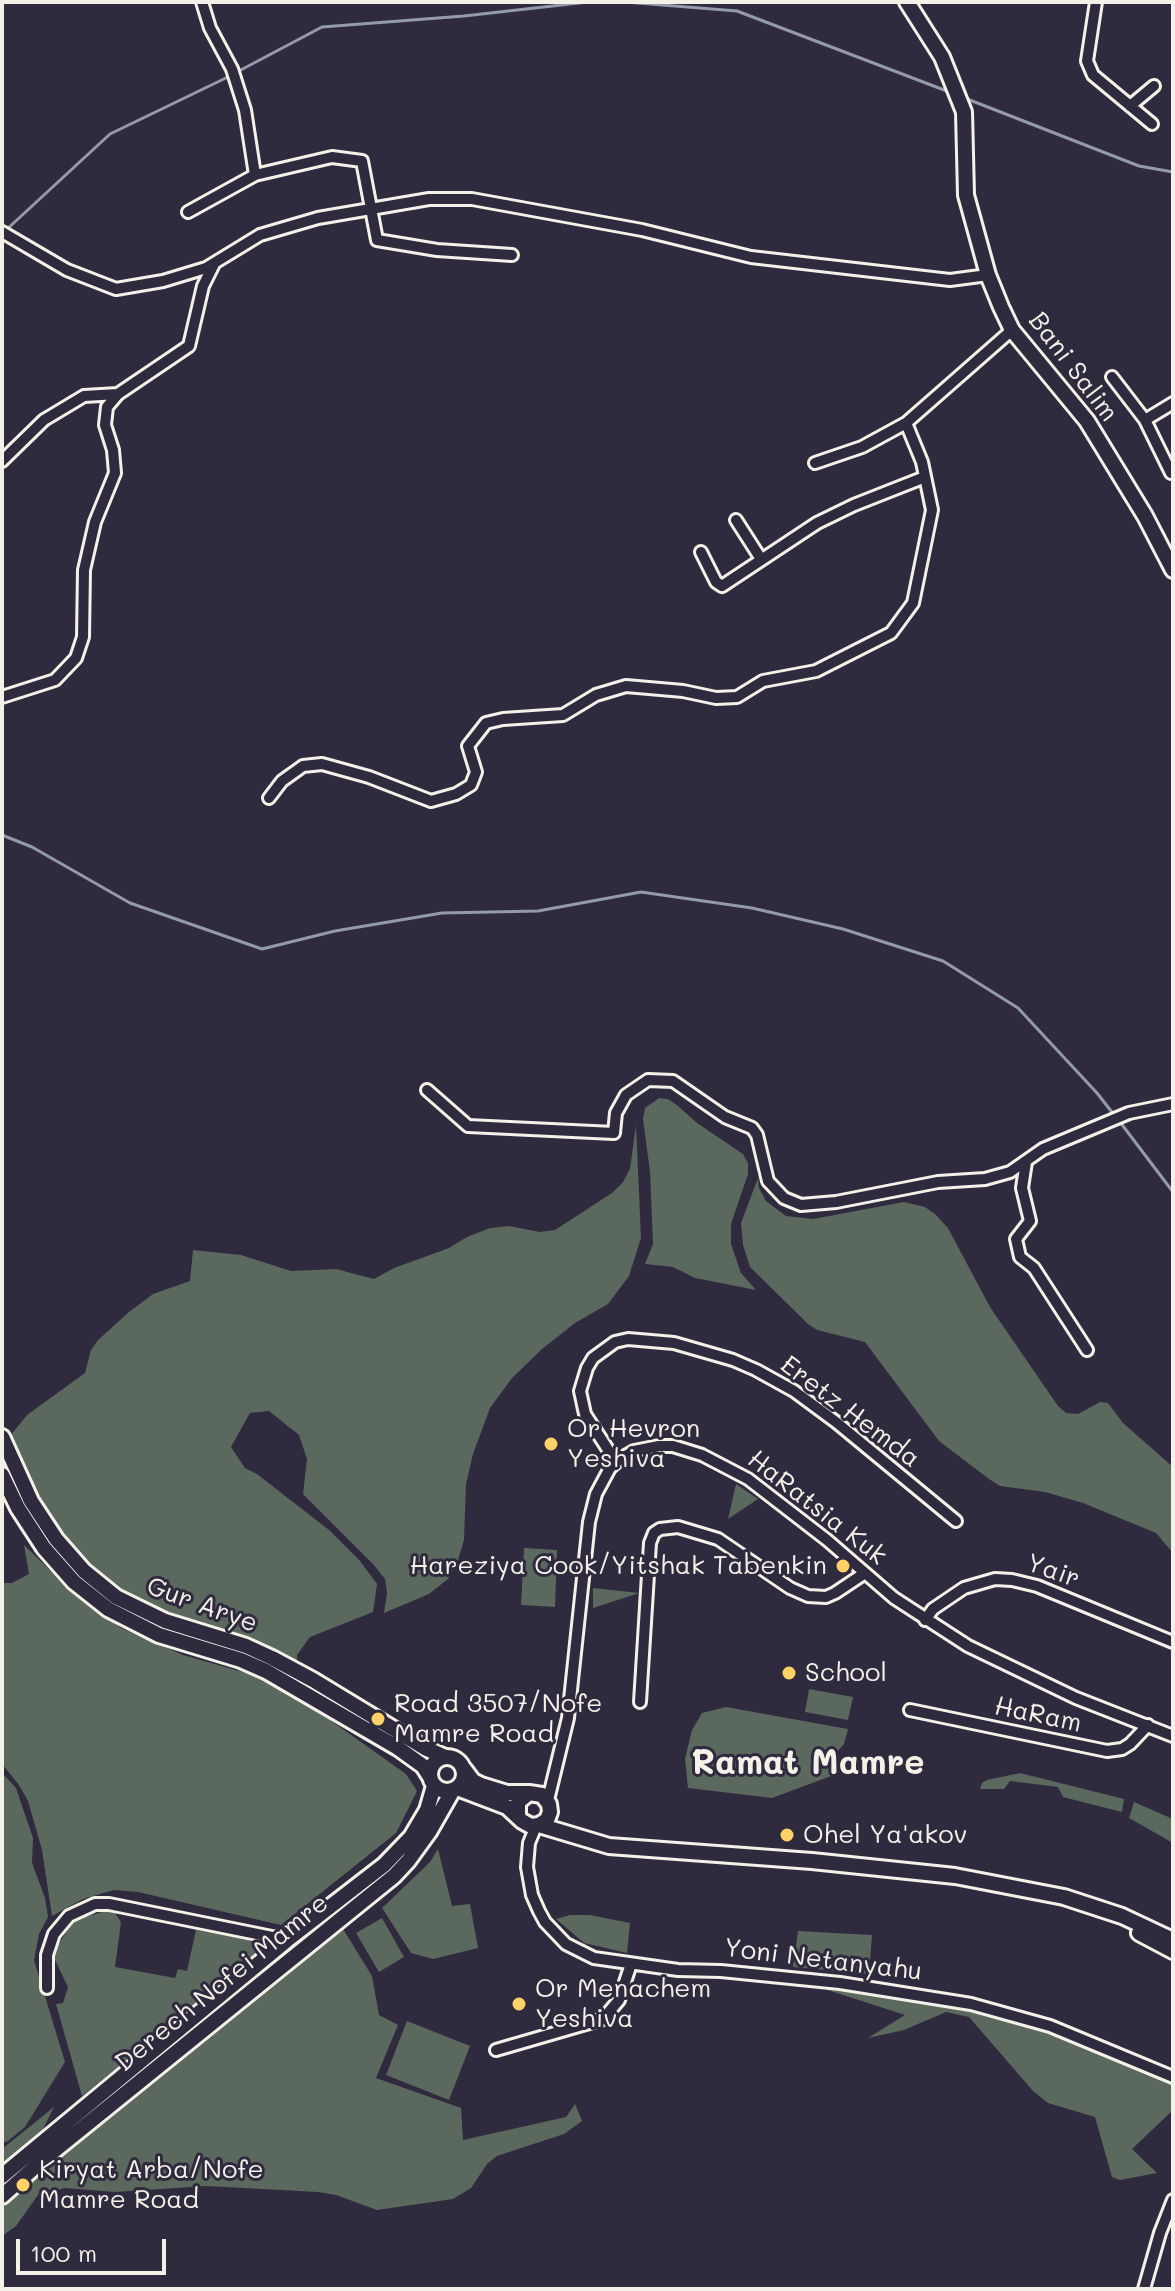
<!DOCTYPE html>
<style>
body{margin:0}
#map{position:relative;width:1175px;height:2291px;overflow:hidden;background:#2f2a3d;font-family:Mali,sans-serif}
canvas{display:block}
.frame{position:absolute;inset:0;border:4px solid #f4f1e8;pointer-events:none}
.scale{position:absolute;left:16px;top:2239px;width:150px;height:36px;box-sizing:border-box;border:4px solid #f4f1e8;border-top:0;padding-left:10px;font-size:24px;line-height:28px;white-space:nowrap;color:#f4f1e8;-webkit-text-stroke:6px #2f2a3d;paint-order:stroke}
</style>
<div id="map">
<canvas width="1175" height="2291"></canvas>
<div class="frame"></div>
<div class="scale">100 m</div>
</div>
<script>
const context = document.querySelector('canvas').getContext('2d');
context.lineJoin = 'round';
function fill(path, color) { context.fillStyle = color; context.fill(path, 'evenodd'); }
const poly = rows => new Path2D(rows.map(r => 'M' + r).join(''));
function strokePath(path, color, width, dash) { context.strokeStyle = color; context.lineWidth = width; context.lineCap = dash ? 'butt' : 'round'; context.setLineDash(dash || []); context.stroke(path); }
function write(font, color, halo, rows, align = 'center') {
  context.font = font + ' Mali,sans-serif'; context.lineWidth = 6; context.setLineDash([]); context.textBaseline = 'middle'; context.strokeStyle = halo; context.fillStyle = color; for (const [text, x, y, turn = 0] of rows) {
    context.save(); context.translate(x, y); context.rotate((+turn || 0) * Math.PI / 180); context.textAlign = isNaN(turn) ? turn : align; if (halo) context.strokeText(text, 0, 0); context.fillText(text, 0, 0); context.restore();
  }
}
const green = poly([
 [659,1098,668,1099,678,1106,697,1123,743,1154,748,1163,748,1174,731,1224,731,1244,741,1273,756,1290,695,1278,673,1267,645,1264,653,1244,650,1172,643,1119,645,1108],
 [636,1125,641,1238,629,1276,608,1304,575,1323,542,1349,512,1378,490,1408,473,1454,466,1484,464,1540,458,1560,448,1579,429,1594,384,1613,387,1593,385,1579,373,1564,303,1494,307,1459,299,1435,269,1411,250,1413,231,1447,245,1468,257,1474,329,1530,360,1561,377,1584,373,1612,310,1637,297,1655,297,1664,260,1643,167,1615,114,1589,84,1564,45,1517,6,1441,27,1415,85,1373,91,1350,98,1340,129,1312,153,1294,190,1281,193,1250,241,1255,291,1271,336,1269,374,1279,394,1268,449,1248,467,1237,490,1228,509,1226,540,1232,555,1230,612,1193,623,1182,630,1169],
 [758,1178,759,1188,766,1201,786,1216,813,1219,904,1202,925,1207,936,1215,948,1228,990,1307,1058,1406,1066,1413,1078,1414,1100,1402,1108,1403,1123,1423,1173,1467,1173,1553,1156,1533,1083,1503,1045,1492,1000,1486,989,1479,939,1441,865,1342,817,1330,808,1324,750,1267,743,1245,741,1223],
 [736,1484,758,1499,728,1519],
 [24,1545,79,1598,121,1628,183,1655,250,1674,299,1698,406,1774,417,1791,396,1833,281,1925,138,1892,114,1890,83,1899,52,1916,42,1850,28,1801,19,1785,2,1764,2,1583,12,1583,29,1574],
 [524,1548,557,1550,555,1607,521,1605],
 [593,1588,639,1593,593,1608],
 [809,1689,853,1697,848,1720,805,1712],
 [726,1707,848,1729,844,1744,837,1752,834,1775,772,1798,688,1788,685,1759,692,1730,702,1713],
 [2,1773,16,1788,33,1838,32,1863,45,1898,48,1917,39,1934,34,1960,65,2062,25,2127,8,2141,2,2143],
 [1020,1773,1124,1799,1122,1812,1063,1797,1058,1787,1010,1781,1004,1789,980,1789,982,1783,987,1780],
 [1134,1802,1173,1819,1173,1843,1129,1818],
 [438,1849,452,1906,470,1904,478,1948,433,1959,411,1953,382,1908,430,1862],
 [106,1911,115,1913,121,1922,115,1967,175,1978,178,1969,187,1971,196,1930,247,1939,255,1944,258,1952,257,1955,82,2096,56,2004,63,2003,68,1987,54,1958,58,1946,70,1925,77,1919],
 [570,1915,590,1915,630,1923,627,1953,584,1943,556,1919],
 [382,1918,404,1957,379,1972,356,1933],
 [343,1929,372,1976,379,2015,398,2025,376,2078,461,2108,463,2140,566,2117,575,2104,582,2121,564,2134,497,2156,487,2164,471,2188,453,2199,377,2210,336,2195,318,2192,206,2186,115,2192,65,2188,38,2195,16,2226,2,2236,2,2209,40,2173],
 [798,1931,872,1935,869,1974,793,1967],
 [809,1984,971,2007,1082,2040,1173,2080,1173,2110,1132,2149,1157,2173,1120,2180,1112,2177,1095,2117,1048,2103,1033,2091,969,2017,946,2012,904,2030,868,2038,905,2015],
 [407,2021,470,2046,449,2100,386,2075],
 [54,2107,42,2131,2,2164,2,2149]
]);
const stream = poly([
 [625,2,737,11,952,93],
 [237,72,322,27,464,16,588,2],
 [962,97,1139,166,1173,172],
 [5,231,110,134,230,76],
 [2,835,32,847,130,903,262,949,335,931,442,913,538,911,641,892,752,908,843,929,943,961,1018,1008,1097,1093,1115,1116],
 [1120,1122,1173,1192]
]);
const street = poly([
 [202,2,210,28,232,69,245,110,255,175,332,157,362,161,377,240,437,250,512,255],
 [1096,2,1087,61,1093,75,1152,124],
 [1130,106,1154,86],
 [188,212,255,175],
 [2,232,67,270,116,289,163,281,206,268,260,235,318,218,429,199,472,199,642,230,751,257,950,280,988,275],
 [1112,377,1145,420,1173,403],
 [1145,420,1171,473],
 [2,461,44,420,84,396,118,394],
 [815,463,862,447,906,423,1012,330],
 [736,520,761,559],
 [701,552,716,582,722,586,817,523,854,505,925,477],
 [2,697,55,680,76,658,83,637,84,570,95,522,115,473,113,450,105,425,107,407,118,394,189,346,203,286,214,264],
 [269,798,282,781,303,766,322,764,369,777,431,801,456,794,471,785,476,772,468,746,486,723,503,719,563,715,596,695,626,686,683,691,716,698,737,697,763,681,816,671,891,633,913,603,932,510,922,462,906,423],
 [427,1090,468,1126,614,1133,616,1113,626,1095,648,1080,673,1081,725,1117,752,1128,757,1135,768,1181,784,1198,801,1205,836,1202,938,1182,985,1179,1010,1172,1043,1149,1129,1113,1173,1104],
 [1026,1162,1022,1188,1030,1221,1016,1239,1020,1257,1034,1268,1087,1350],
 [616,1462,585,1414,580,1391,587,1368,593,1358,615,1342,628,1339,674,1343,733,1360,756,1370,794,1391,836,1422,956,1521],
 [925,1620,933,1609,964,1588,995,1579,1012,1580,1037,1586,1173,1642],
 [640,1702,650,1543,654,1533,660,1529,678,1527,718,1539,790,1588,808,1596,826,1597,835,1593,865,1573],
 [910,1710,1107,1751,1122,1749,1130,1744,1148,1725],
 [548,1800,568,1718,589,1522,596,1494,610,1468,620,1459,634,1451,659,1446,673,1446,702,1455,748,1479,827,1540,894,1598,968,1646,1076,1698,1173,1736],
 [536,1826,529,1843,527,1867,532,1895,539,1911,545,1922,566,1944,594,1958,678,1970,721,1971,840,1983,971,2004,1050,2026,1173,2077],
 [47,1988,47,1955,54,1934,69,1916,95,1904,109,1904,287,1940],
 [496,2050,603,2019,619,2000,631,1964],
 [1144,2289,1160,2233,1173,2200]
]);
const secondary = poly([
 [907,2,942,57,964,112,966,195,988,275,1001,307,1012,330,1087,421,1145,516,1173,570],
 [2,1437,31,1501,56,1539,84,1571,116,1597,165,1621,246,1646,272,1658,313,1680,425,1748,445,1757],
 [2,1475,18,1508,44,1548,74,1582,108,1609,159,1635,241,1660,266,1671,398,1748,423,1766,430,1777],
 '430 1774a17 17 0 1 1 34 0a17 17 0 1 1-34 0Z',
 [464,1769,473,1781,481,1785,507,1793,528,1793],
 [457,1788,507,1807,522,1821,531,1826,539,1825,547,1820,550,1812,549,1804,542,1795,529,1793,518,1802,518,1816],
 [539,1825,609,1846,812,1861,955,1876,1064,1897,1122,1916,1173,1940],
 [1139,1933,1173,1951],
 [2,2176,287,1940,384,1865,411,1837,427,1810,434,1786],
 [2,2196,44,2159,394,1876,408,1861,429,1832,453,1790]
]);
const markers = [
 [551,1444,8,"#ffd166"],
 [843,1566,8,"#ffd166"],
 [789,1673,8,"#ffd166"],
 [378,1719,8,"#ffd166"],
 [787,1835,8,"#ffd166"],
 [519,2004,8,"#ffd166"],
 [23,2185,8,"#ffd166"]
];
const streetNames = [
 ["Bani Salim",1073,367,53],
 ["Eretz Hemda",850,1412,37],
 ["HaRatsia Kuk",817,1508,38],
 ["Yair",1053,1571,19],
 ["Gur Arye",202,1605,20],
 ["HaRam",1038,1715,12],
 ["Yoni Netanyahu",823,1960,7],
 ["Derech Nofei Mamre",222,1983,-39]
];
const poiNames = [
 ["Or Hevron",567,1429],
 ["Yeshiva",567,1459],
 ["Hareziya Cook/Yitshak Tabenkin",827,1566,"right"],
 ["School",805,1673],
 ["Road 3507/Nofe",394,1704],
 ["Mamre Road",394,1734],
 ["Ohel Ya'akov",803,1835],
 ["Or Menachem",535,1989],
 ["Yeshiva",535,2019],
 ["Kiryat Arba/Nofe",39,2170],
 ["Mamre Road",39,2200]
];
const districtNames = [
 ["Ramat Mamre",808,1764]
];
fill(green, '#5b685e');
strokePath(stream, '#929ba7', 3);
strokePath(street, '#f4f1e8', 16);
strokePath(secondary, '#f4f1e8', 20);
strokePath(street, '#2f2a3d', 10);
strokePath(secondary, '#2f2a3d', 14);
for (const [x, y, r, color] of markers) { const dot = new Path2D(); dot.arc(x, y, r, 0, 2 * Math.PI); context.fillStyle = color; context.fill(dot); strokePath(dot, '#2f2a3d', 3); }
write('26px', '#f4f1e8', '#2f2a3d', streetNames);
write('26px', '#f4f1e8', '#2f2a3d', poiNames, 'left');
write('bold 34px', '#f4f1e8', '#2f2a3d', districtNames);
</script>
